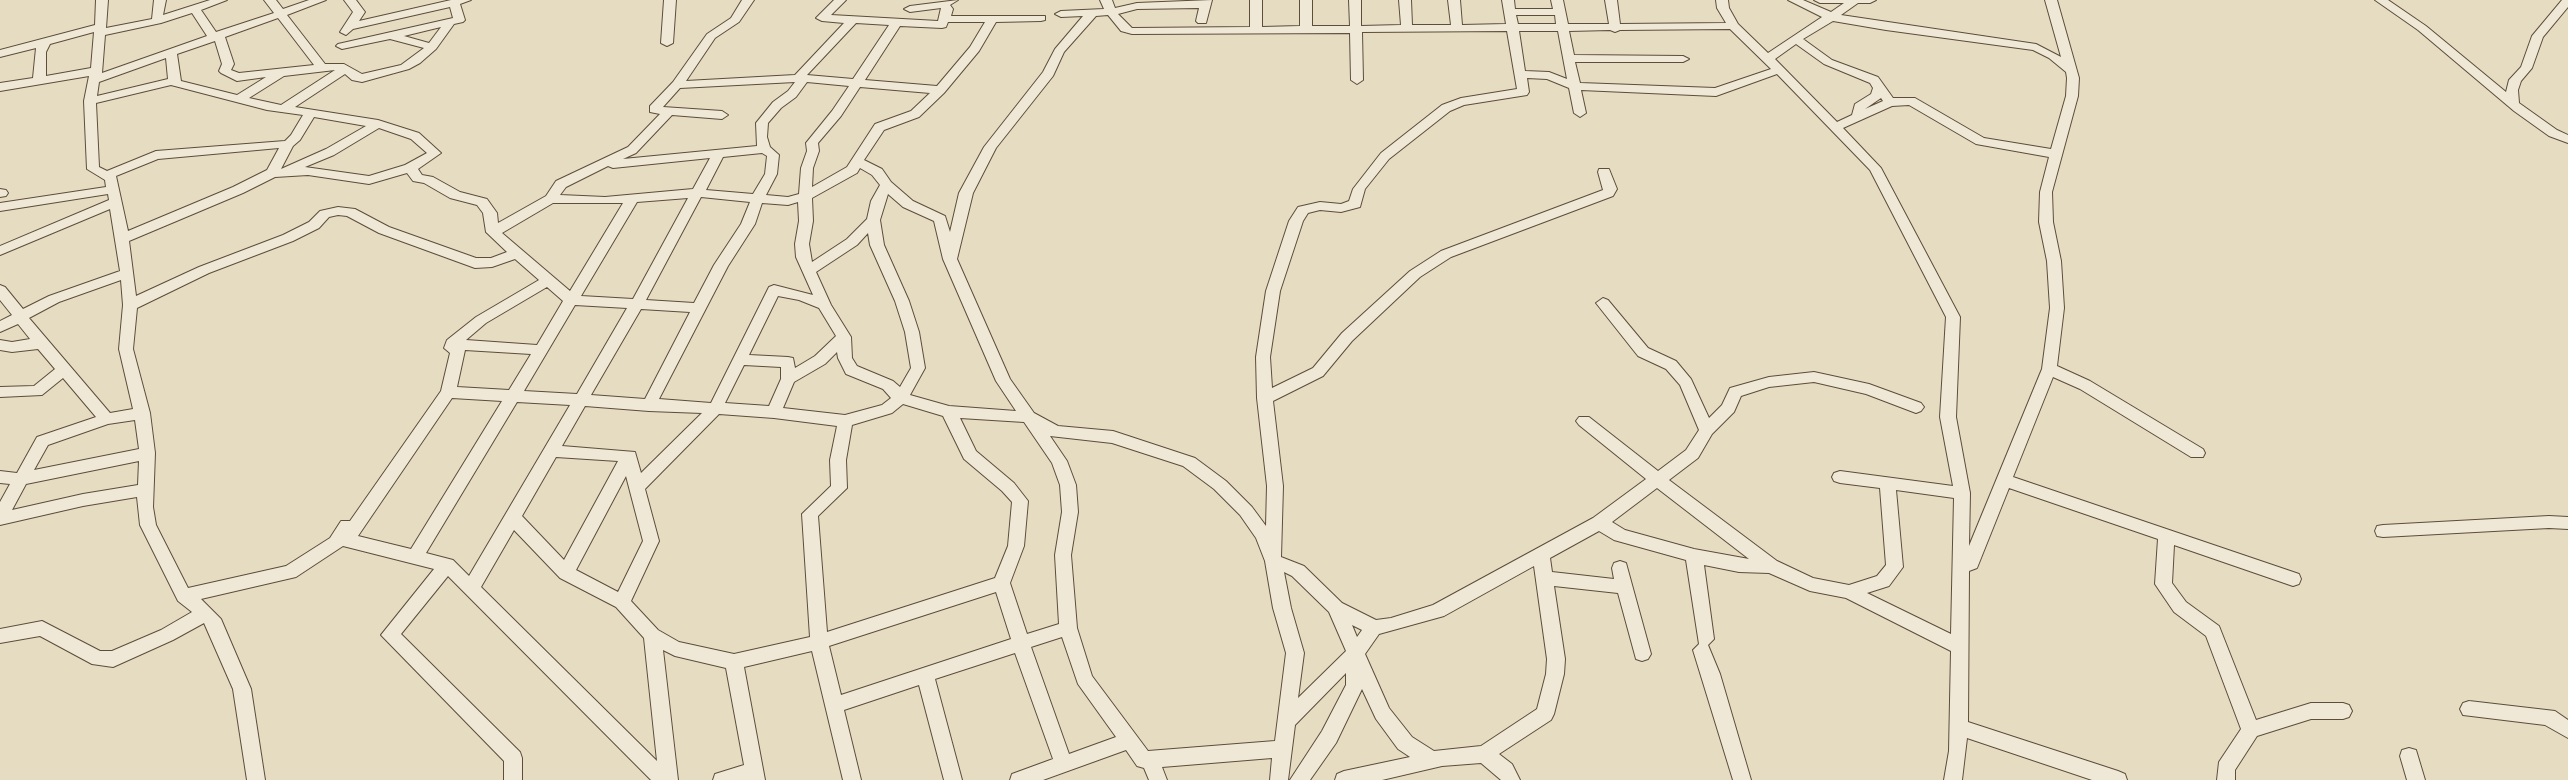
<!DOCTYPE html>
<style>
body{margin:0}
canvas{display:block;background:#e6dcc2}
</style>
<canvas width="2568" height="780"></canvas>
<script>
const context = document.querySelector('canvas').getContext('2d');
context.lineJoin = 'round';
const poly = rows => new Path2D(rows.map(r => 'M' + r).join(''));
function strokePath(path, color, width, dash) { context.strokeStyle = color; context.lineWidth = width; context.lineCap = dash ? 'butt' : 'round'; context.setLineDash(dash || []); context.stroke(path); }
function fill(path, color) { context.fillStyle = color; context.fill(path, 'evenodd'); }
const minor = poly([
 [96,0,108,0,106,28,152,19,154,0,166,0,163,15,210,0,227,0,201,10,216,32,274,13,264,0,276,0,283,9,309,0,326,0,287,15,325,64,344,64,362,74,401,65,424,48,390,39,342,49,336,46,338,44,453,18,450,7,353,29,346,35,340,32,353,12,344,0,356,0,365,12,359,21,451,0,471,0,460,4,465,20,463,22,454,24,436,49,420,63,409,69,362,82,352,80,345,74,295,107,378,120,419,133,441,153,418,169,422,175,433,177,460,192,487,199,497,213,498,223,546,196,556,181,628,147,660,114,650,112,650,106,673,82,707,34,731,18,742,0,754,0,739,22,715,38,686,81,795,75,844,23,822,21,816,18,834,0,846,0,831,15,938,21,941,8,910,12,904,9,910,6,958,0,950,5,953,9,951,16,1045,16,1045,20,1041,21,996,22,979,51,944,93,919,117,884,130,864,160,882,169,891,182,913,201,945,216,950,232,959,193,984,147,1043,72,1055,49,1083,16,1061,17,1055,14,1061,11,1104,9,1100,0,1112,0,1115,8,1137,3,1212,0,1206,23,1198,23,1196,21,1199,8,1137,9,1118,14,1132,28,1250,27,1250,0,1262,0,1262,27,1300,26,1300,0,1312,0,1312,26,1350,26,1349,0,1361,0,1361,26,1401,25,1399,0,1411,0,1412,25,1451,25,1448,0,1460,0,1462,25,1506,24,1502,0,1514,0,1515,9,1553,9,1551,0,1563,0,1568,24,1609,24,1605,0,1617,0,1620,24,1726,23,1717,8,1716,0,1728,0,1729,8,1738,24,1768,53,1822,17,1788,0,1803,0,1831,12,1844,3,1820,3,1814,0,1876,0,1870,3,1858,3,1841,15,2036,44,2061,57,2045,0,2057,0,2079,78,2078,96,2052,192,2053,222,2061,261,2064,308,2057,366,2090,381,2203,449,2205,453,2203,457,2191,457,2080,389,2053,377,2013,477,2299,574,2301,579,2299,584,2293,586,2174,545,2172,583,2186,602,2219,626,2256,720,2311,703,2343,703,2349,705,2352,711,2349,717,2343,719,2311,719,2257,736,2235,770,2235,780,2217,780,2219,762,2241,729,2206,636,2174,612,2155,584,2158,539,2009,488,1977,568,1969,571,1968,722,2118,771,2125,774,2127,780,2092,780,1967,738,1962,780,1944,780,1949,751,1951,651,1846,598,1810,591,1769,573,1739,572,1704,565,1714,639,1708,645,1720,674,1751,780,1733,780,1693,650,1699,644,1686,560,1614,540,1599,531,1550,558,1552,572,1614,579,1612,568,1614,563,1620,561,1626,563,1651,654,1648,659,1642,661,1636,659,1618,593,1554,586,1565,659,1564,674,1554,714,1551,720,1499,754,1512,764,1520,780,1501,780,1481,763,1442,766,1382,780,1335,780,1337,774,1344,771,1410,757,1398,749,1376,719,1362,689,1336,743,1310,780,1290,780,1322,731,1346,685,1346,673,1295,725,1288,780,1270,780,1272,758,1162,767,1167,780,1149,780,1144,768,1137,766,1126,750,1043,780,1010,780,1012,774,1053,759,1015,653,935,679,962,780,944,780,919,685,844,710,861,780,843,780,812,651,744,667,765,780,713,780,715,774,744,765,726,668,675,656,663,650,678,780,651,780,448,576,401,634,520,752,522,758,522,780,504,780,504,761,381,635,434,569,343,546,296,577,201,599,221,619,251,689,265,780,247,780,233,689,204,623,173,640,113,667,92,664,40,636,0,643,0,629,42,621,100,651,112,651,161,630,192,612,178,601,140,525,137,497,83,506,0,525,0,502,10,484,0,483,0,471,17,473,37,437,96,417,63,378,42,395,0,397,0,387,34,386,55,369,38,349,12,352,0,350,0,340,12,342,30,339,18,324,0,332,0,321,12,315,0,300,0,285,5,287,23,309,49,296,120,271,110,209,0,255,0,246,109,200,108,194,0,211,0,203,106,187,105,180,87,169,84,101,89,76,0,91,0,83,33,78,36,48,0,57,0,50,95,25,96,0],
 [192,13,207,36,102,73,105,35,161,23,192,13],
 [1108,15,1121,31,1132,34,1350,33,1351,80,1357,84,1363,80,1362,32,1507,31,1517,89,1461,98,1442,105,1381,153,1353,189,1349,201,1341,204,1320,202,1298,207,1289,221,1266,291,1256,357,1257,398,1267,486,1266,526,1252,507,1226,481,1195,458,1113,431,1058,426,1034,413,1010,379,957,259,973,193,996,148,1053,76,1064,52,1096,16,1108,15],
 [1516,15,1555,15,1556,24,1518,24,1516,15],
 [278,18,314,65,239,73,231,70,234,64,225,37,278,18],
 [1833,21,1886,30,2033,50,2049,58,2066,72,2067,78,2066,96,2051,149,1984,138,1915,98,1893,98,1878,77,1832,60,1803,39,1833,21],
 [948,22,985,22,970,47,937,86,865,80,900,26,942,28,946,27,948,22],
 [856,23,889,25,853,79,807,75,856,23],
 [441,27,429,43,404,36,441,27],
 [1730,29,1771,69,1715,88,1580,83,1575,62,1683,62,1689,59,1683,56,1574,55,1569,31,1610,30,1615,32,1620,30,1730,29],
 [1519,31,1558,31,1567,79,1549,72,1525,71,1519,31],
 [94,32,91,68,46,76,46,52,50,44,94,32],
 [215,41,222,64,219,71,221,73,237,81,266,77,237,95,181,81,177,54,215,41],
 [1796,44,1824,64,1870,83,1873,88,1871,94,1855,104,1852,115,1837,122,1775,59,1796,44],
 [166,58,168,79,97,96,99,82,166,58],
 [335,70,281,105,249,98,284,76,335,70],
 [1777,74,1870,170,1946,317,1940,417,1953,486,1840,471,1834,473,1832,477,1834,481,1840,483,1880,488,1886,565,1877,576,1849,585,1813,578,1777,561,1669,480,1698,458,1712,434,1734,412,1741,396,1769,387,1814,382,1866,394,1916,413,1921,411,1924,407,1921,403,1869,384,1814,372,1769,377,1730,388,1722,405,1709,418,1691,379,1676,361,1648,348,1608,300,1603,298,1596,303,1638,356,1666,369,1680,385,1699,430,1686,450,1658,471,1589,417,1579,417,1576,421,1579,425,1646,479,1593,518,1433,605,1391,618,1376,620,1342,603,1304,566,1281,557,1283,486,1273,401,1323,376,1352,341,1420,277,1451,257,1613,196,1617,189,1609,169,1599,169,1598,172,1603,190,1441,251,1410,271,1342,333,1313,368,1272,388,1270,357,1280,291,1303,221,1308,213,1320,210,1341,212,1360,207,1365,189,1389,159,1450,111,1464,105,1527,95,1529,92,1527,78,1547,79,1569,88,1574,113,1580,117,1586,113,1581,90,1716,96,1777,74],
 [795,82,788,91,773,102,756,123,757,146,623,159,636,153,672,115,722,119,728,115,722,111,663,107,680,88,795,82],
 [807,82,849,86,832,111,806,143,807,151,801,168,799,194,788,197,766,195,777,174,779,155,770,147,767,137,768,123,781,108,796,97,807,82],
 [171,85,267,110,303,115,291,135,285,141,156,151,107,171,99,167,96,103,171,85],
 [860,87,930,93,911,111,875,124,847,167,812,187,813,168,819,151,818,143,841,116,860,87],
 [1881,98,1883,101,1865,109,1881,98],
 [1909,105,1976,144,2049,157,2040,192,2039,222,2047,261,2050,308,2042,369,1969,546,1970,493,1956,417,1960,317,1881,168,1843,128,1892,106,1909,105],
 [314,117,366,126,326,149,281,169,293,146,300,140,314,117],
 [379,128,411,139,427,153,405,165,369,176,305,167,334,155,379,128],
 [279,148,267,170,233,187,128,231,116,176,158,159,279,148],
 [762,153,767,156,765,174,753,194,706,190,723,157,762,153],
 [710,158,693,189,605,197,560,195,566,187,608,166,613,168,710,158],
 [860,168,872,175,880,185,871,201,867,219,847,239,812,262,809,244,813,221,812,198,857,173,860,168],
 [407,173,413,181,424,183,450,198,477,205,483,213,486,232,507,252,491,258,476,258,389,227,355,209,338,207,320,211,309,222,283,235,199,267,136,296,129,241,243,193,275,177,308,175,369,184,407,173],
 [888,194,903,207,934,221,943,259,996,381,1016,411,949,406,910,395,925,368,919,332,909,301,884,245,880,220,888,194],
 [701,197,750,202,741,224,714,265,694,303,646,300,701,197],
 [688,198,633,299,581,296,637,202,688,198],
 [798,202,799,221,795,244,796,257,813,295,774,285,769,287,711,403,659,399,728,266,755,224,762,203,788,205,798,202],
 [553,203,623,203,570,291,502,233,553,203],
 [338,215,347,216,379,233,475,268,492,267,515,259,539,280,476,317,447,340,444,348,450,353,441,391,350,521,341,521,330,538,286,566,188,588,156,525,153,507,155,453,150,413,133,349,137,308,209,273,293,241,319,228,329,217,338,215],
 [868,233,870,245,895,301,905,332,911,368,900,387,893,381,857,366,852,358,851,337,831,305,816,272,857,245,868,233],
 [121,280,123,305,119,349,133,409,110,413,29,318,59,302,121,280],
 [547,287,563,301,537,345,466,340,486,323,547,287],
 [778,296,799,300,819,308,836,336,815,356,795,368,793,358,788,357,749,355,778,296],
 [575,305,627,308,577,394,524,391,575,305],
 [641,309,690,312,645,399,591,395,641,309],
 [465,350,531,354,509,390,457,387,465,350],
 [837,352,838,358,846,374,883,389,891,398,882,405,845,415,783,408,794,382,825,364,837,352],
 [744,365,781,367,781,379,769,406,725,403,744,365],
 [452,398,502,401,411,549,358,536,452,398],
 [517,402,570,405,469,576,453,560,426,553,517,402],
 [903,404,943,416,964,459,1002,491,1012,502,1008,546,995,578,827,632,818,516,847,488,846,460,852,425,892,413,903,404],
 [585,406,649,411,702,413,641,473,635,452,562,446,585,406],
 [719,414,774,418,837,426,830,460,831,486,802,514,810,637,734,654,679,642,658,630,631,601,659,541,645,489,719,414],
 [960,418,1024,422,1052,463,1060,485,1062,512,1055,555,1059,624,1027,634,1010,583,1024,546,1028,501,1014,483,976,451,960,418],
 [135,420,139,449,34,470,48,445,108,424,135,420],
 [1050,436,1112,443,1183,466,1214,489,1240,515,1256,538,1265,561,1273,608,1286,653,1275,741,1148,751,1092,676,1077,628,1071,555,1078,512,1076,485,1067,461,1050,436],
 [556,457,618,461,564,560,522,516,556,457],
 [139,461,138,485,83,494,12,510,26,484,139,461],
 [626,476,643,541,618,592,576,570,626,476],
 [1657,488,1749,559,1694,549,1625,530,1612,522,1657,488],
 [1896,490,1954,498,1951,634,1867,593,1889,586,1903,567,1896,490],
 [514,530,560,578,616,607,644,638,657,761,481,587,514,530],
 [1534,566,1547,659,1546,674,1537,709,1481,746,1434,751,1412,737,1389,708,1365,654,1379,634,1444,616,1534,566],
 [1284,572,1292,576,1329,612,1346,651,1298,698,1304,653,1291,608,1284,572],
 [996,592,1011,639,841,695,829,646,996,592],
 [1352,625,1362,630,1357,637,1352,625],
 [1062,637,1078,684,1116,737,1069,754,1031,647,1062,637],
 [664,0,676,0,673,43,667,46,661,43,664,0],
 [2375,0,2388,0,2426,26,2506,92,2509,80,2521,67,2532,36,2562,0,2568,0,2568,7,2543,37,2532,68,2521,81,2518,90,2519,103,2557,130,2568,135,2568,143,2549,136,2514,111,2418,30,2375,0],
 [0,189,6,190,8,193,6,196,0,197,0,189],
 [2549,516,2568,517,2568,529,2549,528,2383,537,2377,536,2375,531,2377,526,2383,525,2549,516],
 [2469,701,2555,711,2568,720,2568,738,2545,725,2463,715,2460,709,2463,703,2469,701],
 [2409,748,2416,750,2425,780,2407,780,2400,756,2402,750,2409,748]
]);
strokePath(minor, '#5d4d39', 2);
fill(minor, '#efe8d7');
</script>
